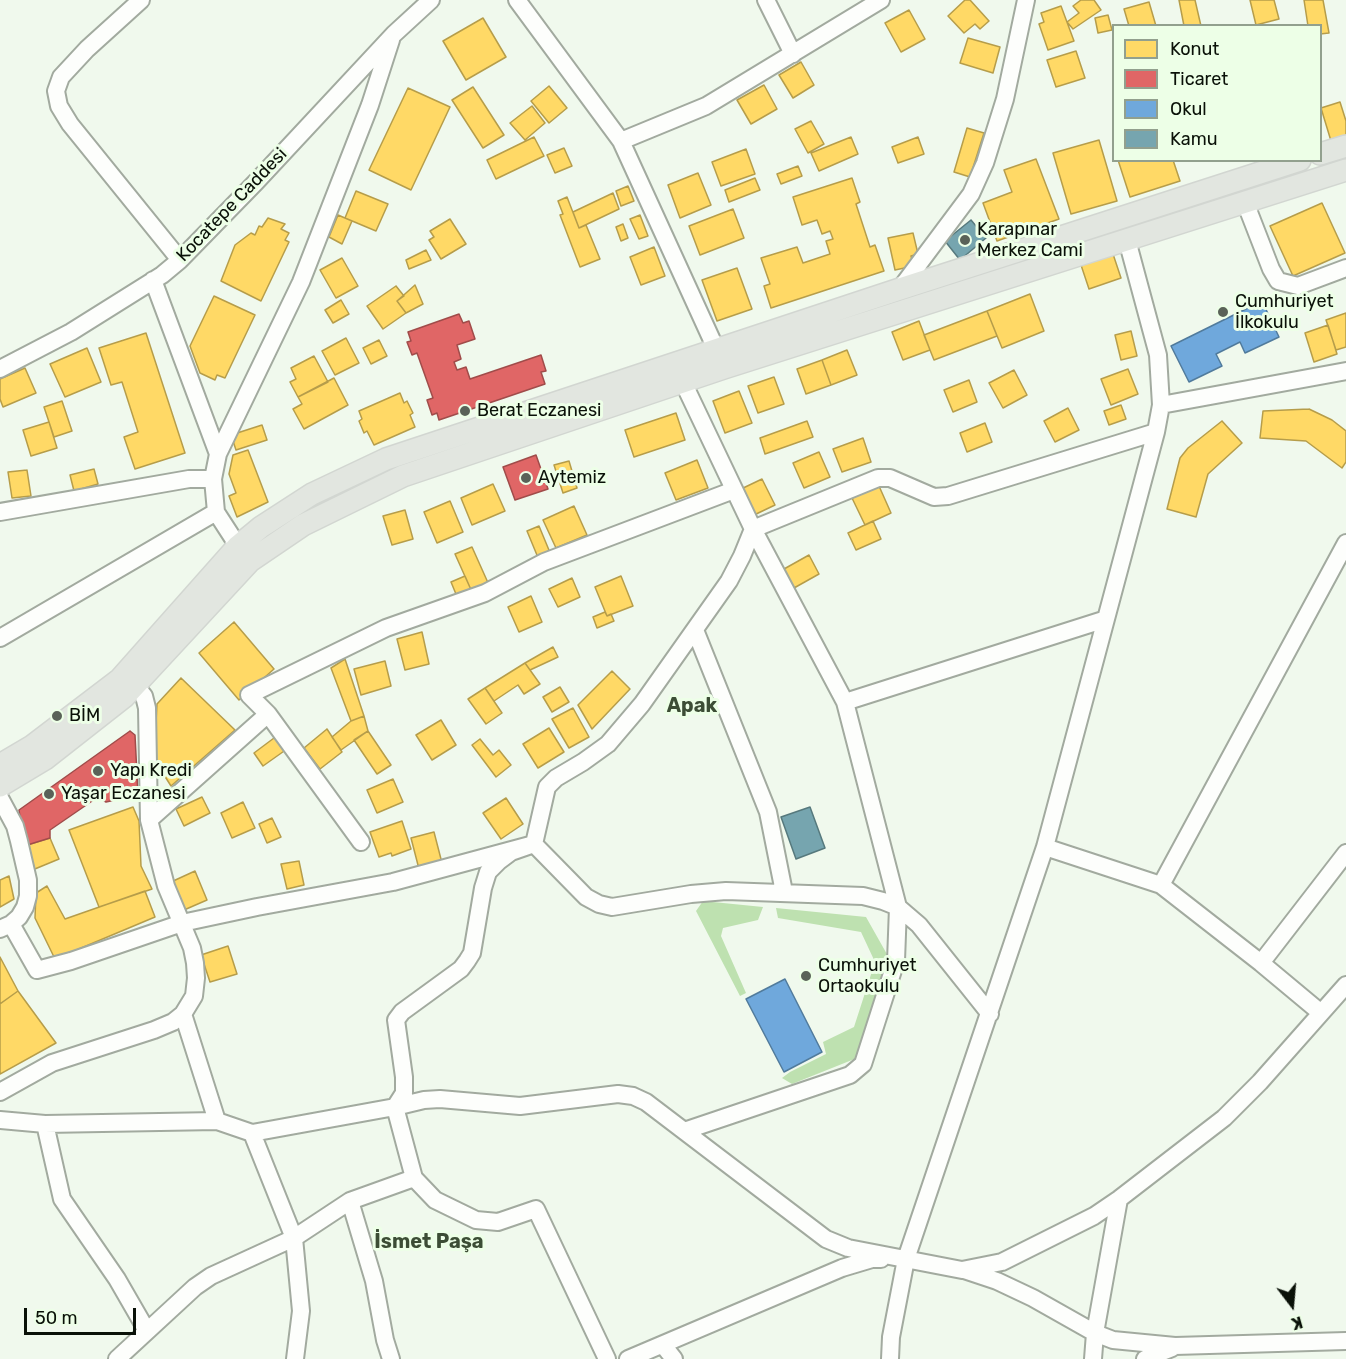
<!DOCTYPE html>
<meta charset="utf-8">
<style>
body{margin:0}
#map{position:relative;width:1346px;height:1359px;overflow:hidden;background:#f0f9ed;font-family:Rubik,sans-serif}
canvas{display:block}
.legend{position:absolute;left:1112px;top:24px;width:210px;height:138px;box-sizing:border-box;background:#edffe7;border:2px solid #92a08e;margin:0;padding:8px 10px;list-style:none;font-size:18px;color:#0a1108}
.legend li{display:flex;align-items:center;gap:12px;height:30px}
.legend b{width:30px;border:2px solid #92a08e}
.north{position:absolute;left:1262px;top:1275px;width:60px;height:60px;-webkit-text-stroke:4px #edffe7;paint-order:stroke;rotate:164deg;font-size:16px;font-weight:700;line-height:24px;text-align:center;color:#0a1108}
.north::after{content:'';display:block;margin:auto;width:21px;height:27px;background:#0a1108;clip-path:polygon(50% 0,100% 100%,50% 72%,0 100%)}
.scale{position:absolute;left:24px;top:1308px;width:112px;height:27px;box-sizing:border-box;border:3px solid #0a1108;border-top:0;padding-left:8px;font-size:18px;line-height:21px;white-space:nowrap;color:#0a1108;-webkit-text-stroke:4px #edffe7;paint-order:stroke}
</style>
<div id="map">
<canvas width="1346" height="1359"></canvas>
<ul class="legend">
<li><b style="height:16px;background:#ffd966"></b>Konut</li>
<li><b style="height:16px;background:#e06666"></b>Ticaret</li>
<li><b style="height:16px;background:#6fa8dc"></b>Okul</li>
<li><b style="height:16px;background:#76a5af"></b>Kamu</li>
</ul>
<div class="north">K</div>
<div class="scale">50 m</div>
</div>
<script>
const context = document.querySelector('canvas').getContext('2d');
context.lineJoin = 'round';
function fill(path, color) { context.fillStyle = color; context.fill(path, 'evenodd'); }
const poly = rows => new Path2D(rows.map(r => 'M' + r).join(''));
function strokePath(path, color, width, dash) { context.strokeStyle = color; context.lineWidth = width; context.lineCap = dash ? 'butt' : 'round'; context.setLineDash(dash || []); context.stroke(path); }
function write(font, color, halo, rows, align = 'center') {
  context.font = font + ' Rubik,sans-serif'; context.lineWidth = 6; context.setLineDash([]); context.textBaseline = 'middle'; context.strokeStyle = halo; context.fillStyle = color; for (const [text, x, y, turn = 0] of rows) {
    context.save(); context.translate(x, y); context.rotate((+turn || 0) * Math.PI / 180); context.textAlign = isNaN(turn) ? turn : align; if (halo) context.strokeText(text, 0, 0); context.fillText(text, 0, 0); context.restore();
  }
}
const forest = poly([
 [703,901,763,907,758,920,723,928,721,936,746,993,740,996,696,911],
 [776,908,866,917,888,956,857,1058,792,1084,782,1078,790,1072,826,1054,823,1042,854,1027,875,962,861,932,778,918]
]);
const homes = poly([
 [965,0,970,0,989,21,980,29,975,24,964,33,948,16,965,0],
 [1081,0,1094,0,1101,10,1073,29,1067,22,1079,13,1073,6,1081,0],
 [1179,0,1195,0,1201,26,1184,26,1179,0],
 [1250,0,1274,0,1279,19,1256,25,1250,0],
 [1304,0,1323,0,1329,33,1320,34,1320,26,1308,26,1304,0],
 [1149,2,1156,26,1129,26,1124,9,1149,2],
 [1061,6,1074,41,1048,50,1039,24,1044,22,1041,13,1061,6],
 [909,10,925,39,901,52,885,23,909,10],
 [1108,15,1112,30,1098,33,1095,18,1108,15],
 [483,18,506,57,466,80,443,41,483,18],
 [968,38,1000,47,993,73,960,63,968,38],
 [1076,51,1085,78,1056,87,1047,60,1076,51],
 [801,62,814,85,793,98,779,75,801,62],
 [764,85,777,109,751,124,737,100,764,85],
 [549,86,567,108,549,123,531,101,549,86],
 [473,87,504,135,483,148,452,100,473,87],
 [408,88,450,107,411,190,369,170,408,88],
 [1340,102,1346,121,1346,136,1331,141,1321,108,1340,102],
 [532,106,545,123,525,140,510,123,532,106],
 [811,121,824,144,808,153,795,129,811,121],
 [967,128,984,133,970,177,954,172,967,128],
 [534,137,544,156,496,179,487,160,534,137],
 [851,137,858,154,819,171,811,153,851,137],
 [918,137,924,154,898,163,892,147,918,137],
 [1099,140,1117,201,1071,214,1053,153,1099,140],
 [564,148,572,166,555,173,547,155,564,148],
 [746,149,755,174,721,186,712,162,746,149],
 [1036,159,1059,219,997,241,983,203,1012,192,1004,170,1036,159],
 [1118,160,1173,160,1180,181,1130,197,1118,160],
 [798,166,802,176,781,184,777,174,798,166],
 [698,173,711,205,680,218,668,185,698,173],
 [755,178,760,190,729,202,725,190,755,178],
 [852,178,860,202,856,204,870,247,875,245,884,271,771,308,764,286,770,284,761,258,797,247,803,263,830,254,826,241,833,239,830,231,822,234,817,220,802,225,793,197,852,178],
 [628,186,634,201,621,206,616,191,628,186],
 [356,191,388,204,376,231,345,218,356,191],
 [613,193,619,209,579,228,573,212,613,193],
 [567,197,579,228,586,225,600,259,580,267,560,215,563,214,558,201,567,197],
 [1322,203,1345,253,1293,276,1270,226,1322,203],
 [733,209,744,238,700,255,689,226,733,209],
 [338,215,352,221,342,244,329,237,338,215],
 [640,215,648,236,639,239,630,219,640,215],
 [268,218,285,224,281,229,289,233,285,240,289,242,261,301,221,281,235,245,251,233,255,235,259,226,262,227,268,218],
 [450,219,466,244,441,259,429,240,434,237,430,231,450,219],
 [623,224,628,238,621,241,616,227,623,224],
 [913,233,918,254,911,256,914,266,895,270,888,238,913,233],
 [654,247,665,276,641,285,630,257,654,247],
 [426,250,431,260,409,269,406,260,426,250],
 [1113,254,1121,278,1089,289,1081,265,1113,254],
 [342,258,358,286,336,298,320,270,342,258],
 [737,268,752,309,717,321,702,280,737,268],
 [415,285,423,304,406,313,397,301,415,285],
 [396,286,404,296,397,301,406,313,383,329,367,306,396,286],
 [1030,294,1044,331,1002,348,987,311,1030,294],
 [214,296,255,315,225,378,217,375,215,380,200,373,190,346,214,296],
 [341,300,349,314,333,323,325,310,341,300],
 [987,311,997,336,934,360,924,335,987,311],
 [1346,313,1346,347,1336,350,1326,320,1346,313],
 [919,321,930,350,903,360,892,332,919,321],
 [1328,325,1337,354,1314,362,1305,333,1328,325],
 [1131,331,1137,356,1121,360,1115,335,1131,331],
 [146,333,185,453,135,469,124,437,138,432,122,382,111,385,99,348,146,333],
 [346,338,359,363,335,375,322,351,346,338],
 [379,340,387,356,371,364,363,348,379,340],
 [87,348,101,382,65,397,50,364,87,348],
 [847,350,857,375,831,385,822,360,847,350],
 [314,356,328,382,298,397,290,382,296,379,291,368,314,356],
 [822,360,831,385,806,394,797,369,822,360],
 [25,368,36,393,3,407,0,399,0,379,25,368],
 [1128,369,1138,394,1111,405,1101,379,1128,369],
 [1014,370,1027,395,1003,408,989,383,1014,370],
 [774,377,784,404,758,413,748,386,774,377],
 [334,378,348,405,304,429,293,409,302,404,298,397,334,378],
 [969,380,977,402,953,412,944,390,969,380],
 [739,391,752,423,725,433,713,401,739,391],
 [400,393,404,403,407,401,413,413,410,415,415,427,374,445,367,431,364,433,359,421,362,419,359,411,400,393],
 [62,401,72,431,54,437,44,407,62,401],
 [1121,405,1126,419,1109,425,1104,411,1121,405],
 [1068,408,1079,430,1055,442,1044,421,1068,408],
 [1309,409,1332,420,1346,431,1346,462,1342,468,1306,441,1260,438,1263,411,1309,409],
 [676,413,685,440,634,457,625,430,676,413],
 [807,421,813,437,765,454,760,438,807,421],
 [1222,421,1242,443,1208,474,1196,517,1167,509,1180,458,1188,448,1222,421],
 [49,422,57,448,31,456,23,430,49,422],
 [985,423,992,442,967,452,960,433,985,423],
 [262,425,267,440,236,450,231,435,262,425],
 [863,438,871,462,842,472,833,449,863,438],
 [248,450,268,502,237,517,229,496,236,493,229,474,233,455,248,450],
 [819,452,830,477,804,488,793,463,819,452],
 [697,460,708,488,676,500,665,473,697,460],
 [569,461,577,488,563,493,554,465,569,461],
 [94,469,98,484,74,491,70,475,94,469],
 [27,470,31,496,12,498,8,472,27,470],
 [762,479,775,505,752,516,739,490,762,479],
 [493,484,505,511,472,525,461,498,493,484],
 [879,486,891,513,865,525,852,498,879,486],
 [450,501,463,532,437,543,424,512,450,501],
 [574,506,587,535,556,548,543,520,574,506],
 [405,510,413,539,392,545,383,516,405,510],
 [873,521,881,539,856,550,848,533,873,521],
 [539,526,551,555,539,560,527,531,539,526],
 [472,547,489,585,472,592,455,554,472,547],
 [809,555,819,574,794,588,784,569,809,555],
 [465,576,472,592,458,599,451,582,465,576],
 [621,576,633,606,607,616,595,587,621,576],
 [572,578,580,597,558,607,549,589,572,578],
 [531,596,542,622,519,632,508,607,531,596],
 [605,612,607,616,611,614,614,621,597,628,593,617,605,612],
 [234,622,274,669,239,700,199,653,234,622],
 [422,632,429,664,405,670,397,639,422,632],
 [553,647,558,657,530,670,525,663,553,647],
 [345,659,364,716,351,721,331,668,345,659],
 [385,661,391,686,361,695,354,669,385,661],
 [525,663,540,684,524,694,518,685,494,701,485,688,525,663],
 [612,671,630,689,592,729,578,705,612,671],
 [181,678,235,730,171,786,154,759,157,704,181,678],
 [560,687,569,702,552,712,543,697,560,687],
 [485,688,502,713,486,724,468,699,485,688],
 [573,708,589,737,569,748,552,719,573,708],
 [364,716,368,731,341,750,332,737,351,721,364,716],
 [441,720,456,745,432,760,416,735,441,720],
 [549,728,564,752,538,768,523,744,549,728],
 [327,729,342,752,320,769,304,748,327,729],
 [368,731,391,765,377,774,354,740,368,731],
 [278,735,287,749,263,766,254,753,278,735],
 [480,739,493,755,499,750,511,765,496,777,472,745,480,739],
 [393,779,403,802,377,813,367,790,393,779],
 [202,797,210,813,184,826,176,809,202,797],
 [506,798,523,824,501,839,483,813,506,798],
 [243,802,255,828,232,838,221,813,243,802],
 [133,807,139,821,141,866,152,889,99,907,69,830,133,807],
 [272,818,281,837,267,843,259,824,272,818],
 [402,821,411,849,392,856,391,853,379,857,370,832,402,821],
 [434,832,442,863,419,869,411,838,434,832],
 [50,838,59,859,30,871,24,846,50,838],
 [299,861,304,885,287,889,281,864,299,861],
 [195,871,207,900,184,910,171,882,195,871],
 [9,876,14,899,0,907,0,880,9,876],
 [47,886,65,919,145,891,155,917,55,959,35,918,36,893,47,886],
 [228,946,237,974,210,982,201,955,228,946],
 [0,957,18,991,0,1004,0,957],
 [18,991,56,1043,0,1074,0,1004,18,991]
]);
const shops = poly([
 [459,314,463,323,469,321,475,339,457,345,461,359,454,362,457,370,466,367,470,379,541,355,546,371,541,372,545,384,439,420,437,413,432,415,427,400,433,398,417,353,412,355,407,342,411,341,408,332,459,314],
 [536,455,548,489,515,500,503,467,536,455],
 [130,731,135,735,138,795,106,802,98,797,50,830,50,838,24,846,19,810,130,731]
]);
const schools = poly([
 [1262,301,1279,337,1245,353,1240,342,1216,354,1222,366,1189,382,1171,346,1262,301],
 [785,979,822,1052,784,1072,746,999,785,979]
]);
const public = poly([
 [971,220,986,238,960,260,945,241,971,220],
 [810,807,825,848,796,859,781,817,810,807]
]);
const minor = poly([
 [141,0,87,49,61,77,56,91,59,106,70,124,180,260],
 [517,0,621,141,716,349],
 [766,0,793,54],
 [621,141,706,106,881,0],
 [1245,202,1271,269,1278,281,1298,286,1346,268],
 [153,280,218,454],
 [900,289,971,194,985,163,1005,99,1026,0],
 [0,369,71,332,162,275,180,260,256,182,394,34,431,0],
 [683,382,753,529,845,702,898,907,896,961,863,1064,850,1075,684,1131],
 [1161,405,1346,371],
 [0,512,189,479,213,479],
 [238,546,216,512,213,479,218,454,301,282,370,105,391,40],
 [695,630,768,812,784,892],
 [0,638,216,512],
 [845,702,1106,619],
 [268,714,361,842],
 [0,798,15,826,19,841,28,880,28,896,25,907,19,917,11,924,0,929],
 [149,820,268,714,249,695,386,628,485,593,544,562,734,490],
 [1045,847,1161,885,1261,963,1321,1013],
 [1161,885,1346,543],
 [11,924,37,970,71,961,182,923,257,907,393,882,534,844,586,897,599,904,612,907,691,894,726,891,863,896,883,901,898,907,919,925,990,1014],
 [1261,963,1346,853],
 [183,1014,217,1121],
 [0,1092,52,1063,154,1030,173,1022,183,1014,194,996,196,978,195,963,192,948,166,886,149,820,147,708,144,696,135,685,126,682],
 [0,1120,45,1124,217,1121,252,1133,395,1107,424,1100,440,1099,520,1106,618,1094,633,1096,646,1102,826,1239,848,1248,962,1270,1002,1262,1094,1216,1119,1199,1224,1118,1260,1082,1346,985],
 [45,1124,62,1199,117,1279,147,1331],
 [252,1133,294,1238,301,1311,295,1359],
 [350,1201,374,1281,385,1340,391,1359],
 [964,1270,997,1281,1033,1298,1095,1333,1113,1340,1175,1346,1346,1341],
 [663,1345,674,1359],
 [117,1359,195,1287,211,1276,294,1238,350,1201,414,1178],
 [607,1359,536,1209,498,1222,476,1220,435,1200,414,1178,395,1107,404,1093,404,1077,396,1020,402,1012,461,969,467,961,472,953,483,888,488,872,499,861,511,852,534,844,547,787,556,778,583,762,608,744,642,704,729,581,742,556,753,529,878,478,890,478,934,497,948,496,1156,432],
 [628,1359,842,1268,872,1259,881,1259],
 [890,1359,891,1337,906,1259,1045,847,1156,432,1161,405,1158,355,1127,240],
 [1093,1359,1095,1333,1119,1199],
 [1145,1359,1172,1348]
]);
const major = poly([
 [1320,154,1346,146],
 [0,765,32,746,120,679,238,546,261,527,312,494,386,459,900,289,1300,160],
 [0,786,45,759,124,697,250,561,303,525,403,476,724,368,1346,170]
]);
const markers = [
 [965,240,6,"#5a6258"],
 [1223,312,6,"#5a6258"],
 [465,411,6,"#5a6258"],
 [526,478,6,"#5a6258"],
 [57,716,6,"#5a6258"],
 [98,771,6,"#5a6258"],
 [49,794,6,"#5a6258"],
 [806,976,6,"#5a6258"]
];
const streetNames = [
 ["Kocatepe Caddesi",232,205,-46]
];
const poiNames = [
 ["Karapınar",977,230],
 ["Merkez Cami",977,251],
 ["Cumhuriyet",1235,302],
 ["İlkokulu",1235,323],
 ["Berat Eczanesi",477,411],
 ["Aytemiz",538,478],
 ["BİM",69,716],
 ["Yapı Kredi",110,771],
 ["Yaşar Eczanesi",61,794],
 ["Cumhuriyet",818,966],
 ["Ortaokulu",818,987]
];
const neighbourhoodNames = [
 ["Apak",692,706],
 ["İsmet Paşa",429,1242]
];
fill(forest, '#bee1b0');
fill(homes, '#ffd966');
strokePath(homes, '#b69d4a', 1.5);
fill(shops, '#e06666');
strokePath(shops, '#a04c4a', 1.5);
fill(schools, '#6fa8dc');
strokePath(schools, '#517b9c', 1.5);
fill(public, '#76a5af');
strokePath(public, '#56797d', 1.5);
strokePath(minor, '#a2aa9f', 20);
strokePath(major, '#d2d6d1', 24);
strokePath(minor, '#fdfefc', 16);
strokePath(major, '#e2e6e0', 21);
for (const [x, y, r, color] of markers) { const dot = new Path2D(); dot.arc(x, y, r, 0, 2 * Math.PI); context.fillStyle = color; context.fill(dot); strokePath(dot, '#edffe7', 2); }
write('18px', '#0a1108', '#edffe7', streetNames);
write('18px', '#0a1108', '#edffe7', poiNames, 'left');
write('bold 20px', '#3c4d35', '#edffe7', neighbourhoodNames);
</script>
